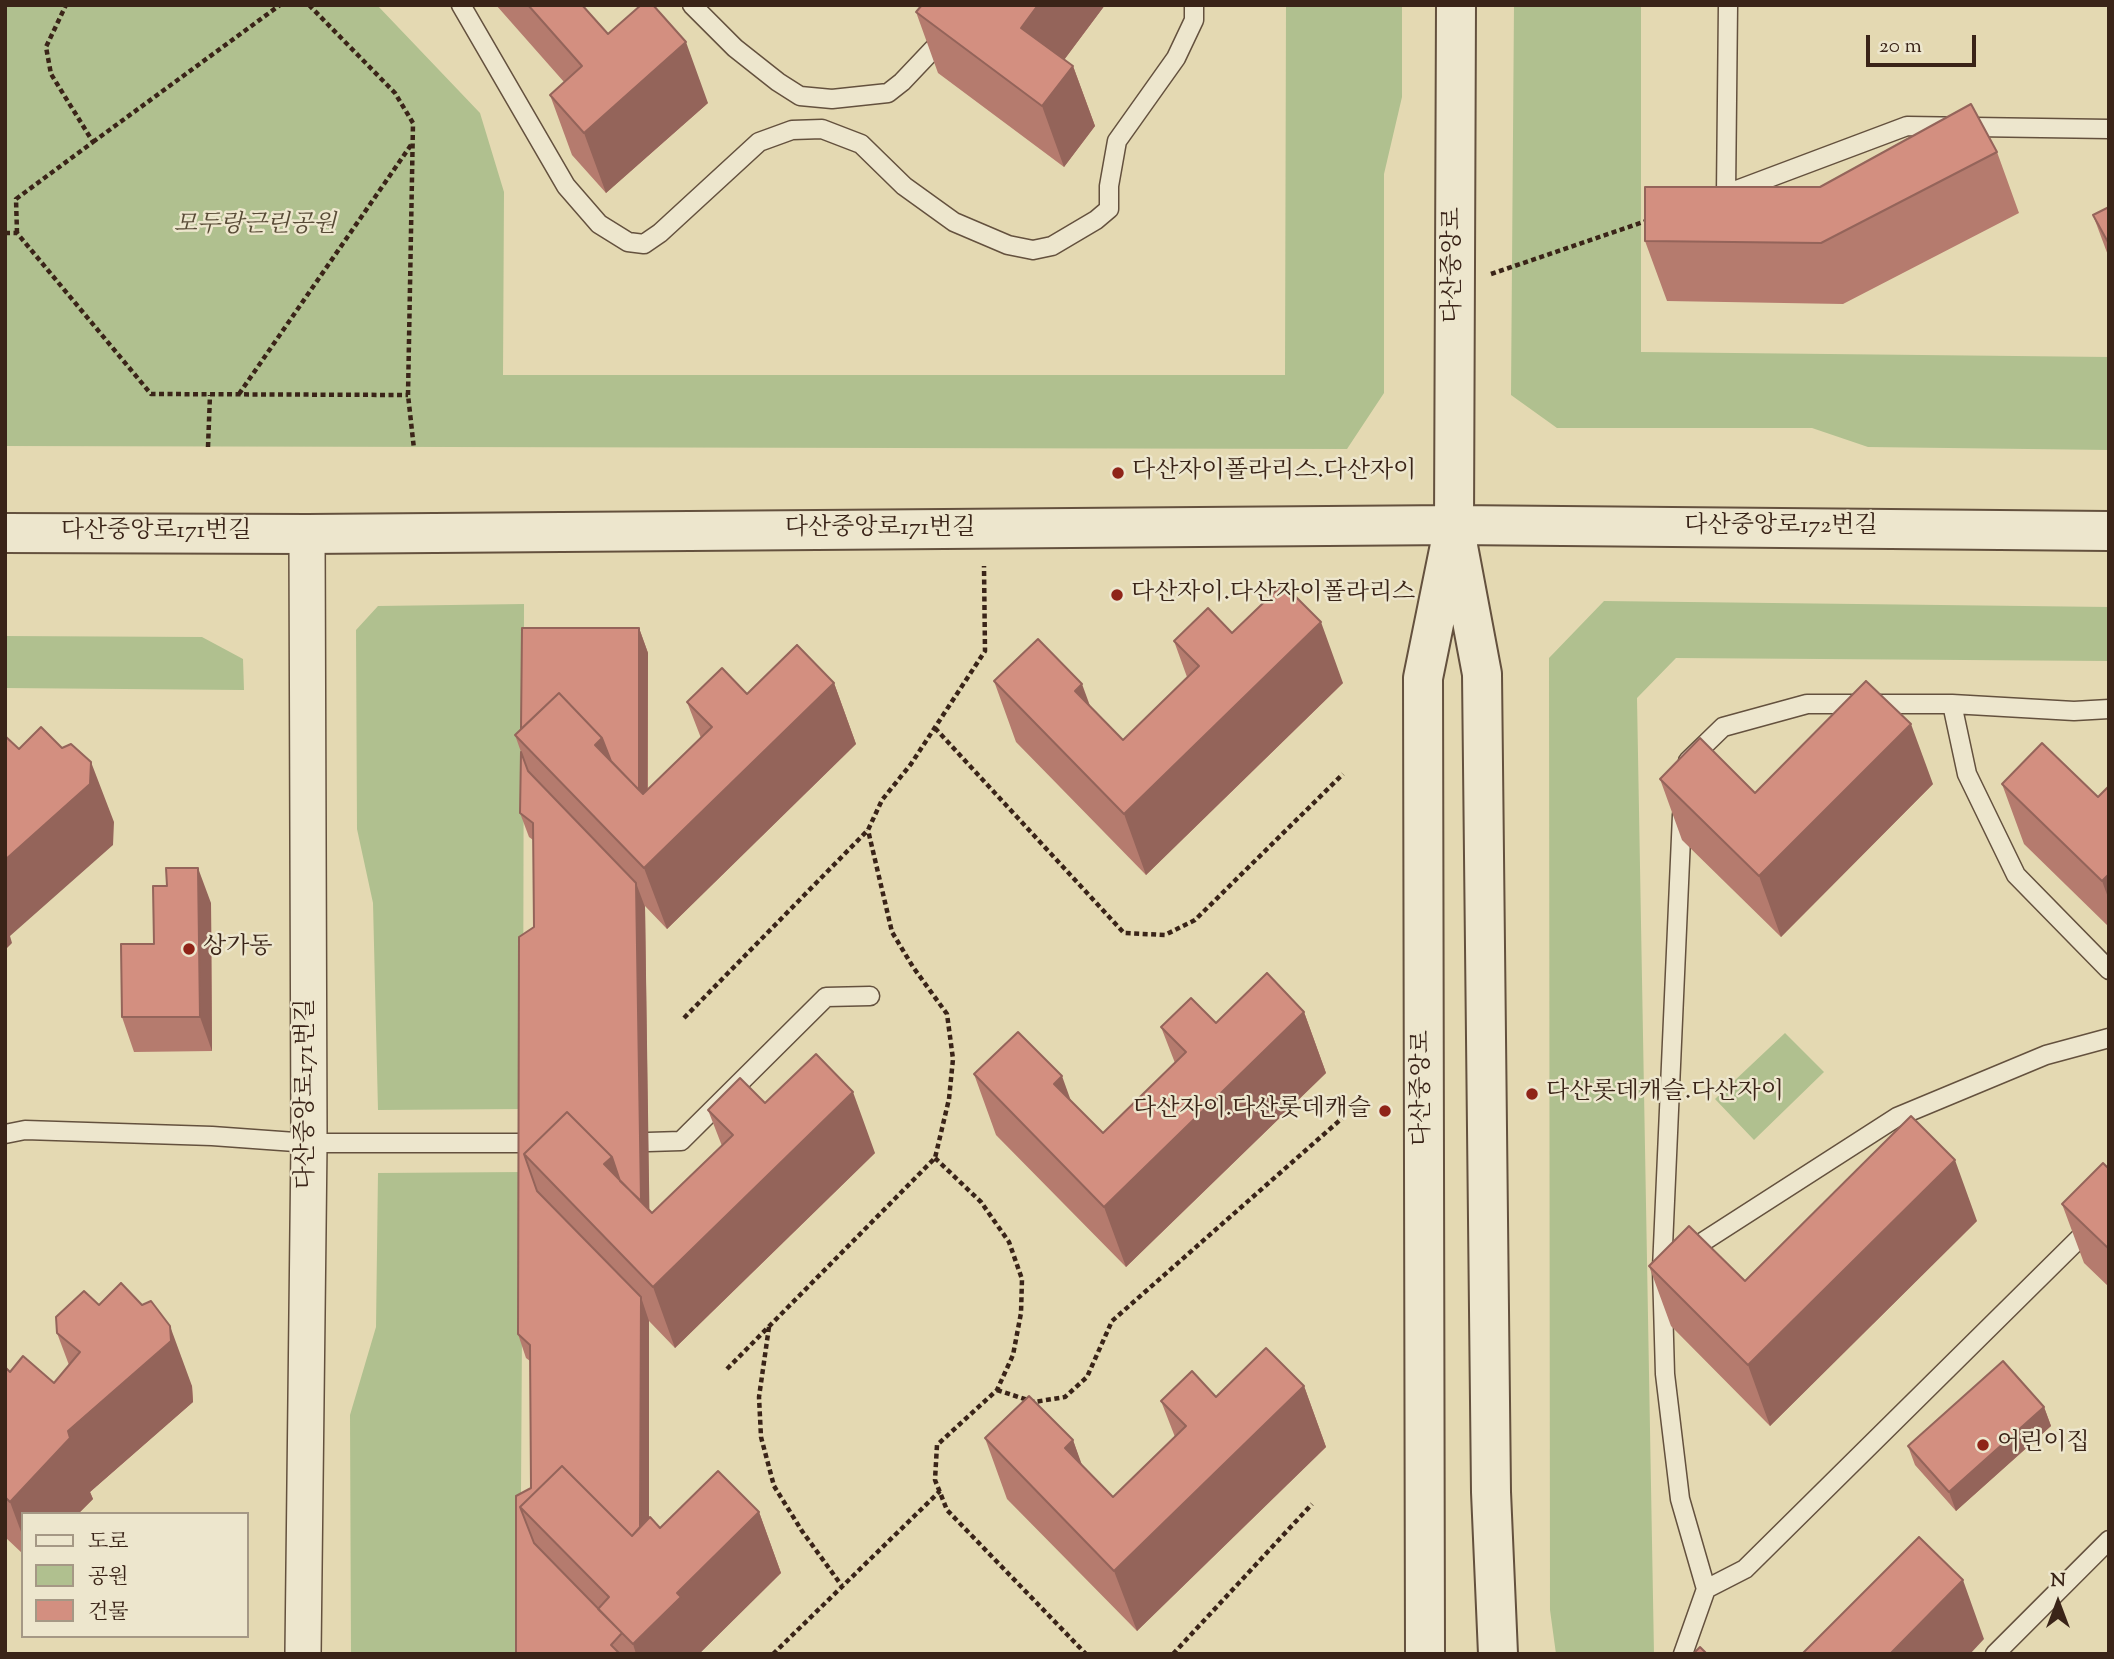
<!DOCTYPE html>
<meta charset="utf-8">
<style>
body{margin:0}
#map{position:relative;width:2114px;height:1659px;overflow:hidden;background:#e4d9b2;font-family:"Sorts Mill Goudy","Noto Serif KR",serif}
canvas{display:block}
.frame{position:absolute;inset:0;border:7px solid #3a2418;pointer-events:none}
.legend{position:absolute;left:21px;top:1512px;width:228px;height:126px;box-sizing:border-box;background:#ede6cd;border:2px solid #a59885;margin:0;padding:9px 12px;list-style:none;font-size:21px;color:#3a2418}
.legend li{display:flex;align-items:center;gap:14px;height:35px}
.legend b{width:35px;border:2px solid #a59885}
.north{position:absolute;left:2023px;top:1568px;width:70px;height:70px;-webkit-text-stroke:5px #ede6cd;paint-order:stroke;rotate:0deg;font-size:19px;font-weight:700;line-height:28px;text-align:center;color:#3a2418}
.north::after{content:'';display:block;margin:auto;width:24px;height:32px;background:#3a2418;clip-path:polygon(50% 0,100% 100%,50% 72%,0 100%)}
.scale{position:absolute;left:1866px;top:35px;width:110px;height:32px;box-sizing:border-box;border:4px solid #3a2418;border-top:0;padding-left:9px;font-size:21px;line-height:24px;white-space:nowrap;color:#3a2418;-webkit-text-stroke:5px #ede6cd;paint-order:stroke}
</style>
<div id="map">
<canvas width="2114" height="1659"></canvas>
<div class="frame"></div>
<ul class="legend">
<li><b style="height:9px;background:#ede6cd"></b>도로</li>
<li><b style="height:19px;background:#b0c08f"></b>공원</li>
<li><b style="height:19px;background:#d38f80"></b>건물</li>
</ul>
<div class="north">N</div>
<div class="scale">20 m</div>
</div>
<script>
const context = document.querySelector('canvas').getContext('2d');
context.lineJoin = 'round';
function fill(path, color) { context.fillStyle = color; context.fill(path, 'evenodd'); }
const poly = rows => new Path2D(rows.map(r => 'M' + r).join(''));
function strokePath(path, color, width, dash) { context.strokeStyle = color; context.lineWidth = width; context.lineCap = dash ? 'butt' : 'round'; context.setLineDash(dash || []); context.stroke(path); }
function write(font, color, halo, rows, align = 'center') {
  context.font = font + ' "Sorts Mill Goudy","Noto Serif KR",serif'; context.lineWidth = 5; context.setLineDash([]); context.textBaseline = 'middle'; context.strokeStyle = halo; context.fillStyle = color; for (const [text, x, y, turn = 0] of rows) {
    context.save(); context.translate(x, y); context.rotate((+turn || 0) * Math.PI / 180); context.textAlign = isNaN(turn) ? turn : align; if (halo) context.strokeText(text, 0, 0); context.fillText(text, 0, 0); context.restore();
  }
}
const green = poly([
 [5,5,377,5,480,113,504,192,503,375,1285,375,1286,5,1402,5,1402,97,1384,174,1384,393,1347,449,5,446],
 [1514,5,1641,5,1641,352,2109,357,2109,450,1868,447,1812,428,1557,428,1511,395],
 [1604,601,2109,607,2109,661,1676,658,1637,698,1654,1654,1556,1654,1550,1610,1549,658],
 [524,604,523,1109,378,1110,373,903,357,829,356,630,378,606],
 [5,636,202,637,243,659,244,690,5,688],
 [1785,1033,1824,1072,1754,1140,1715,1099],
 [523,1172,520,1654,351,1654,350,1415,376,1327,378,1173]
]);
const path = poly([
 [309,5,395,93,413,123,408,395,414,449],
 [93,142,280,5],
 [5,233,17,233,151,394,408,395],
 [17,233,16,199,93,142,51,74,46,47,66,5],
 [1491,274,1649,220],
 [239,394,411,145],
 [208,447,210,395],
 [935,728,1124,933,1165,935,1195,920,1343,774],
 [684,1018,868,830,882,800,911,764,985,651,984,566],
 [935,1158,981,1202,1009,1242,1022,1279,1021,1313,1013,1355,997,1390,937,1445,935,1480,947,1510,1086,1654],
 [769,1327,759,1397,761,1437,774,1486,802,1531,842,1586],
 [727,1369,935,1158,949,1099,953,1059,947,1014,913,967,892,932,868,830],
 [997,1390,1034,1402,1065,1397,1087,1377,1112,1321,1348,1113],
 [773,1654,940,1491],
 [1173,1654,1312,1504]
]);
const service = poly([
 [461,5,566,186,599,224,628,242,644,244,660,233,759,142,792,130,822,129,861,144,904,186,954,222,1008,245,1033,250,1052,246,1096,220,1109,209,1109,186,1117,141,1176,58,1194,20,1194,5],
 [692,5,735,48,778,82,800,96,832,99,888,93,902,82,975,5],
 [1728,5,1726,194,1907,126,2109,129],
 [1952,704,1967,774,2016,875,2109,970],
 [1688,761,1723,727,1807,704,1952,704,2074,711,2109,709],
 [1682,815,1662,1269,1665,1374,1680,1499,1706,1589,1683,1654],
 [5,1134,25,1130,212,1136,309,1143,527,1143],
 [648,1142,681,1141,826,997,870,996],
 [1684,1254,1897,1117,2046,1055,2109,1038],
 [1706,1589,1745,1569,2109,1209],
 [1995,1654,2109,1540]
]);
const minor = poly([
 [303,1654,309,1143,307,534]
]);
const tertiary = poly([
 [1456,5,1454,525,1482,674,1491,1492,1498,1654],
 [5,533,307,534,1454,525,2109,531],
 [1425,1654,1423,678,1450,545]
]);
const wall = poly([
 [496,5,582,5,608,34,708,103,606,193,572,155,550,95,564,82],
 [922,5,1105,5,1064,60,1073,66,1095,126,1064,167,938,73,916,12],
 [1997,152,2019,213,1843,304,1667,301,1645,241,1820,187],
 [2109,207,2109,258,2093,215],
 [639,628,648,653,648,790,701,738,687,702,834,683,856,744,667,929,645,906,649,1210,652,1213,722,1146,708,1110,765,1103,875,1153,675,1348,649,1321,649,1518,660,1528,759,1512,781,1573,701,1652,702,1654,516,1654,516,1496,531,1488,530,1361,526,1358,518,1334,534,927,533,840,529,837,520,813,521,752,515,735],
 [1232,633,1343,683,1146,875,1016,742,994,681,1123,740,1187,677,1174,641],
 [1660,779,1755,793,1933,784,1781,937,1682,840],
 [2002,784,2098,797,2109,786,2109,927,2024,844],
 [211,903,212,1051,134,1052,122,1017,154,944],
 [1304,1012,1326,1073,1126,1267,996,1135,974,1074,1070,1100,1103,1133,1175,1063,1161,1027,1216,1023],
 [2109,1169,2109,1287,2084,1263,2062,1204],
 [1977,1221,1770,1426,1671,1326,1649,1266,1745,1281],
 [99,1305,192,1386,193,1402,90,1492,93,1499,78,1514,23,1514,23,1554,5,1537,5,1367,10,1372,54,1383,69,1365,57,1333],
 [1304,1386,1326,1447,1137,1631,1007,1499,985,1438,1073,1440,1081,1464,1113,1497,1175,1437,1161,1401,1216,1397],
 [2044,1407,2051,1426,1956,1511,1915,1465,1908,1446]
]);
const shadedWall = poly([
 [1038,5,1105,5,1043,88,1021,28],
 [686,42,708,103,606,193,584,133],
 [1073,66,1095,126,1064,167,1042,106],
 [1321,622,1343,683,1146,875,1124,814],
 [639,628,648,653,647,837,639,813],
 [834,683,856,744,667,929,644,868],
 [1082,684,1104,744,1075,691],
 [1911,724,1933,784,1781,937,1759,876],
 [602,738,624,798,595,745],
 [91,762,114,822,113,845,10,936,12,943,5,950,5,860],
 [198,868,211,903,212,1051,200,1017],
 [2109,874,2109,900,2102,881],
 [636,883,645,907,650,1249,641,1224],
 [1304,1012,1326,1073,1126,1267,1104,1207],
 [1062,1076,1084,1137,1054,1084],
 [853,1092,875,1153,675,1348,653,1287],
 [612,1157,634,1217,604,1164],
 [1955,1160,1977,1221,1770,1426,1748,1365],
 [641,1297,649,1321,649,1591,640,1567],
 [170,1326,192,1386,193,1402,90,1492,93,1499,78,1514,23,1514,23,1537,10,1502,68,1431],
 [1304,1386,1326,1447,1137,1631,1114,1571],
 [2044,1407,2051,1426,1956,1511,1949,1492],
 [1073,1440,1095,1501,1065,1448],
 [759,1512,781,1573,701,1652,702,1654,636,1654,633,1644,677,1593],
 [1963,1580,1984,1639,1970,1654,1890,1654]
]);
const building = poly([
 [528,5,582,5,608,34,641,5,653,5,686,42,584,133,550,95,582,66,528,5],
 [922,5,1038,5,1021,28,1073,66,1042,106,916,12,922,5],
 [1971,104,1997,152,1821,243,1645,241,1645,187,1820,187,1971,104],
 [2109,207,2109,244,2093,215,2109,207],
 [1283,584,1321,622,1124,814,994,681,1038,639,1082,684,1075,691,1123,740,1199,666,1174,641,1208,608,1232,633,1283,584],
 [522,628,639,628,639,790,611,761,602,738,559,693,521,729,522,628],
 [797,645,834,683,644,868,515,735,559,693,602,738,595,745,643,794,712,727,687,702,722,668,747,694,797,645],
 [1866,681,1911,724,1759,876,1660,779,1700,738,1755,793,1866,681],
 [41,727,62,748,71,744,91,762,90,784,5,860,5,736,19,749,41,727],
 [2042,743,2098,797,2109,786,2109,874,2102,881,2002,784,2042,743],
 [521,752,528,771,636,883,641,1201,620,1181,612,1157,567,1112,524,1154,537,1191,641,1297,640,1527,632,1536,562,1466,520,1507,534,1543,622,1633,611,1645,620,1654,516,1654,516,1496,531,1488,530,1345,518,1334,519,937,534,927,533,823,520,813,521,752],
 [166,868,198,868,200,1017,122,1017,121,944,154,944,153,886,167,886,166,868],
 [1267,973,1304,1012,1104,1207,974,1074,1018,1032,1062,1076,1054,1084,1103,1133,1186,1052,1161,1027,1191,998,1216,1023,1267,973],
 [816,1054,853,1092,653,1287,524,1154,567,1112,612,1157,604,1164,652,1213,733,1135,708,1110,740,1078,765,1103,816,1054],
 [1911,1116,1955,1160,1748,1365,1649,1266,1689,1226,1745,1281,1911,1116],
 [2103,1163,2109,1169,2109,1249,2062,1204,2103,1163],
 [121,1283,142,1305,151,1301,170,1326,171,1341,68,1431,70,1438,10,1502,5,1497,5,1367,10,1372,23,1356,54,1383,80,1352,57,1333,56,1317,84,1291,99,1305,121,1283],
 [1266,1348,1304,1386,1114,1571,985,1438,1029,1396,1073,1440,1065,1448,1113,1497,1186,1426,1161,1401,1192,1371,1216,1397,1266,1348],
 [2003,1361,2044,1407,1949,1492,1908,1446,2003,1361],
 [562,1466,632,1536,650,1517,660,1528,718,1471,759,1512,677,1593,681,1597,633,1644,598,1609,609,1597,520,1507,562,1466],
 [1919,1537,1963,1580,1890,1654,1802,1654,1919,1537],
 [1700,1647,1707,1654,1693,1654,1700,1647]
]);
const markers = [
 [1118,473,7,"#8f2418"],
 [1117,595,7,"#8f2418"],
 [189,949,7,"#8f2418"],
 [1532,1094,7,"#8f2418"],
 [1385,1111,7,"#8f2418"],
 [1983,1445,7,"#8f2418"]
];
const parkNames = [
 ["모두랑근린공원",255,227]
];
const streetNames = [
 ["다산중앙로",1455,265,-90],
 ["다산중앙로172번길",1781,528],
 ["다산중앙로171번길",880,530],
 ["다산중앙로171번길",156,533],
 ["다산중앙로",1424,1088,-90],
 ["다산중앙로171번길",308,1094,-90]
];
const poiNames = [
 ["다산자이폴라리스.다산자이",1132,473],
 ["다산자이.다산자이폴라리스",1131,595],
 ["상가동",203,949],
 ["다산롯데캐슬.다산자이",1546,1094],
 ["다산자이.다산롯데캐슬",1371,1111,"right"],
 ["어린이집",1997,1445]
];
fill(green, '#b0c08f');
strokePath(service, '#64513e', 21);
strokePath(minor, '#64513e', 38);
strokePath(tertiary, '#64513e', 42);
strokePath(path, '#3a2418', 4.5, [5, 3.5]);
strokePath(service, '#ede6cd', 18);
strokePath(minor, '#ede6cd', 35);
strokePath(tertiary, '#ede6cd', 38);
fill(wall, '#b57b6e');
fill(shadedWall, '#94645a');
fill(building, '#d38f80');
strokePath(building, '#94645a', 2);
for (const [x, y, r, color] of markers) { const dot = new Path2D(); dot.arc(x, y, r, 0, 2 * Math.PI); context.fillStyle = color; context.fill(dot); strokePath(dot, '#ede6cd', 2.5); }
write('italic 24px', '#584b36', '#ede6cd', parkNames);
write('24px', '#3a2418', '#ede6cd', streetNames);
write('24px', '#3a2418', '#ede6cd', poiNames, 'left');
</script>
